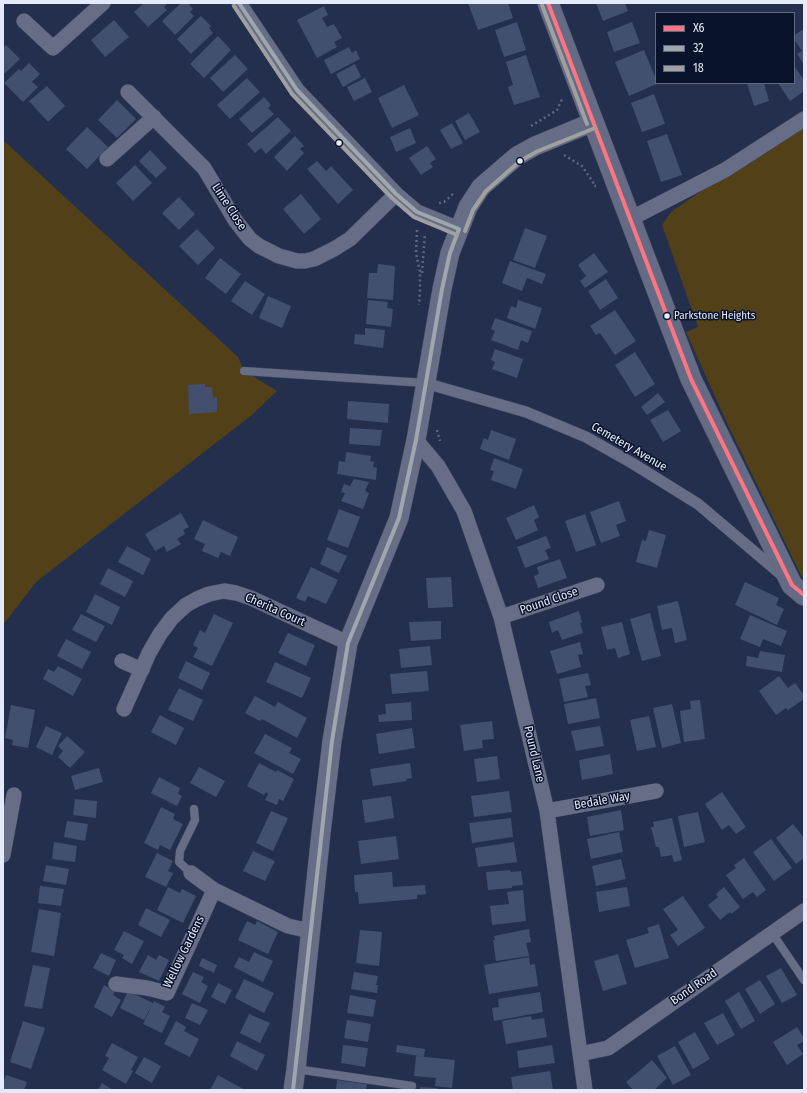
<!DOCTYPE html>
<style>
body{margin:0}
#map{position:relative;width:807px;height:1093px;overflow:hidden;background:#242f4e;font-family:"Fira Sans Condensed",sans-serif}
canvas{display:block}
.frame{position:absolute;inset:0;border:4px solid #e3eaf9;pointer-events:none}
.legend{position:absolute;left:655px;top:12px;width:140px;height:72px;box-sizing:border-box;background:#09132c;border:1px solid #60697e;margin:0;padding:5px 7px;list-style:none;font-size:12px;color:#e3eaf9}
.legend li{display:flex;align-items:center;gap:8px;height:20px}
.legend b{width:20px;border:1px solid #60697e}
</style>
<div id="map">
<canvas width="807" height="1093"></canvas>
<div class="frame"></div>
<ul class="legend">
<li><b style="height:5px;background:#fc7580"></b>X6</li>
<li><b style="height:5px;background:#9ea7ad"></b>32</li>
<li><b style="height:5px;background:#a0a0a0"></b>18</li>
</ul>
</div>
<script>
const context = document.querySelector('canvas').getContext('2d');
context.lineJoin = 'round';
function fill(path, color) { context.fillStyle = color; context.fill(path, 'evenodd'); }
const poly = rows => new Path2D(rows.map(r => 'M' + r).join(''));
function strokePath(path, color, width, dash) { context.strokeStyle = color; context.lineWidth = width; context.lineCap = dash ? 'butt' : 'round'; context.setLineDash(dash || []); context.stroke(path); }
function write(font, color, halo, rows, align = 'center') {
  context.font = font + ' "Fira Sans Condensed",sans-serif'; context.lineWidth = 3; context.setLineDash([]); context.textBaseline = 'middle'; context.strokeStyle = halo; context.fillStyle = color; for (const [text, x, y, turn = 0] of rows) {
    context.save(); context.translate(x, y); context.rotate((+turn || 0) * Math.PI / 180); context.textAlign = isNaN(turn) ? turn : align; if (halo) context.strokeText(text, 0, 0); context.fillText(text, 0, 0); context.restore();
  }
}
const green = poly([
 [804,126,804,579,802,577,727,423,686,332,698,327,662,225,671,212,710,185],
 [3,140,238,357,244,371,277,391,252,415,36,582,3,625]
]);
const building = poly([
 [144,3,168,3,164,7,167,10,148,27,134,12],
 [181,3,188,3,193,9,190,12,194,16,175,35,162,21],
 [468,3,508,3,513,18,478,30],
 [596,3,625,3,628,11,603,21],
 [324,6,328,15,322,18,327,27,334,24,342,38,334,42,337,47,317,58,297,20],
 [201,16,211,26,209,28,213,33,191,54,177,39],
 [114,20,129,37,105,57,91,40],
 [517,22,526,50,504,57,495,30],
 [632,22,640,43,614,52,607,32],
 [804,29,804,65,797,54,802,51,794,39,794,35],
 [218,36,231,50,204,78,190,64],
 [6,45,20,59,3,75,3,48],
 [349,47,352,53,356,50,360,59,331,74,324,60],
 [644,50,656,79,656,83,659,83,629,96,615,62],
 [235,55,248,69,223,92,210,78],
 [526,55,540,97,514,105,508,87,513,85,506,62],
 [29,63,40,74,32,82,38,87,23,102,4,83,19,69,21,71],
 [355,64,361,77,343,87,336,74],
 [794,66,804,80,804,91,790,101,778,83,794,83],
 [247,78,260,92,230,119,217,105],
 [365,78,372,92,354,101,347,87],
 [747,83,764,83,769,101,754,106],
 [404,85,419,115,392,128,378,98],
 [47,86,65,106,48,122,29,101],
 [654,94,665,124,642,132,631,103],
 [264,97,271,105,268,108,274,114,252,133,239,119],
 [117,100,136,119,117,138,98,120],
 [469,113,480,132,465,140,455,121],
 [278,117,291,131,266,154,261,148,255,153,247,144],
 [452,123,463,143,451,149,440,130],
 [87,127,108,147,87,169,66,149],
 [410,128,416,143,396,152,390,137],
 [667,134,682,175,661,182,647,141],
 [295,136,304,146,300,149,304,153,287,171,274,157],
 [427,146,436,159,430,163,433,167,421,175,409,158],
 [150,150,167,168,156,178,139,161],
 [317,161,326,171,331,166,353,190,338,204,307,169],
 [135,165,152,183,133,201,116,183],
 [301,194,321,219,304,234,283,209],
 [179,197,195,214,179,230,162,213],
 [525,228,547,236,535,268,513,260],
 [197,229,215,248,198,265,179,246],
 [594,253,608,272,585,288,580,281,586,276,578,265],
 [220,258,241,274,226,294,205,278],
 [510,261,546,274,542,284,527,278,522,291,502,283],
 [378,264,395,266,393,300,367,298,369,273,377,273],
 [606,279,618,298,600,310,588,291],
 [245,281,265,294,252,315,231,301],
 [268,296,291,306,282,328,259,318],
 [368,300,388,302,387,308,393,309,391,327,366,324],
 [518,300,542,308,535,329,507,318,511,306,516,308],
 [615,310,636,341,615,355,600,333,596,335,590,326],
 [495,318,532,331,528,343,521,340,518,350,491,340,495,331,491,329],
 [365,328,385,330,383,348,354,344,355,334,365,335],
 [495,349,523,359,517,378,492,369,495,362,491,360],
 [635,352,655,384,635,397,615,365],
 [205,384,205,387,212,387,213,398,217,397,217,412,189,414,188,385],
 [658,393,665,402,647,415,641,407],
 [348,401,389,404,388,423,347,419],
 [668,410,681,431,663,442,650,420],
 [350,428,382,430,380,446,349,444],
 [491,430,516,439,509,460,480,449,484,438,488,440],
 [346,452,371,456,370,461,374,462,373,467,377,468,376,480,337,474,339,461,345,462],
 [494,458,523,469,516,489,491,480,494,471,490,470],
 [354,479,369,482,365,491,369,493,363,509,341,501,345,493,341,492,344,484,350,486],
 [619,501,626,521,616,525,620,536,601,543,590,512],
 [534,505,539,517,534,520,538,530,516,540,506,518],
 [339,509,360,517,348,548,327,540],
 [181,513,189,527,183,530,185,534,177,539,181,544,167,552,164,546,155,551,145,534],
 [585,514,596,545,576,552,565,521],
 [203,520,238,537,230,556,221,552,218,558,202,551,205,544,194,539],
 [649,530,666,535,657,568,636,562,642,540,646,541],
 [546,536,551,548,545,550,549,559,525,568,517,547],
 [127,546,151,559,143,575,118,562],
 [327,547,347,556,339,573,320,564],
 [560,559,567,578,538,588,534,576,539,574,537,567],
 [311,567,338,580,326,604,308,596,305,602,296,598],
 [108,568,133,581,125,597,100,584],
 [451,577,453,607,428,608,426,578],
 [745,582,779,598,776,605,784,609,777,625,735,605],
 [95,594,120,607,112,625,86,612],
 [678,601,687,640,675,643,672,628,662,630,657,606],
 [579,611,582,622,580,623,583,633,562,640,558,630,552,633,549,622],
 [650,613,661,656,642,661,630,619],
 [81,614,105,626,96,642,72,630],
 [214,614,233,623,212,666,193,657,198,648,193,645,200,630,205,633],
 [750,615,787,631,781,646,763,639,760,647,740,639],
 [441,621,441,639,411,641,409,622],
 [622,622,630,654,618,658,615,648,607,650,601,627],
 [288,633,315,645,306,666,278,653],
 [66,639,91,652,82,669,57,656],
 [580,642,583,654,578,655,581,667,557,674,550,651],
 [430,646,432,665,401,668,399,649],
 [760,651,785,655,782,672,746,666,747,656,758,658],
 [186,661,210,673,202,690,178,678],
 [275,662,311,678,302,698,266,682],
 [58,666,82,679,73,696,43,679,48,669,54,672],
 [427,671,429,691,392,694,390,674],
 [588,673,591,685,585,686,588,697,564,702,559,679],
 [779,676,788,688,795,683,804,695,804,699,788,710,786,708,776,715,759,691],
 [179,688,203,700,193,721,168,710],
 [255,696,275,707,278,702,307,718,297,738,262,719,260,721,245,713],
 [596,698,600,718,568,724,564,704],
 [700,700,705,739,684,742,680,711,691,709,690,701],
 [411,702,412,720,379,722,378,715,386,714,385,704],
 [672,704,681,743,662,748,653,708],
 [11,705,35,710,28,748,12,745,13,740,5,738],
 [160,715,184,728,176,745,151,732],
 [649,716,656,747,637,751,630,720],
 [492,721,494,739,482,740,483,748,464,751,460,725],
 [46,726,62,733,52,755,36,747],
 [600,726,604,746,576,751,571,731],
 [412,728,415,748,379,754,376,734],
 [265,734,292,748,289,753,301,759,293,774,254,753],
 [67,736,85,752,70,768,58,757,63,751,58,746],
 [610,754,613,774,582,780,579,760],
 [497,756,500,779,477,782,474,759],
 [259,763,276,772,277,770,294,779,283,801,279,799,277,805,265,800,268,794,266,792,264,795,247,786],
 [410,763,412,778,406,779,407,781,373,786,370,769],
 [199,767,225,781,216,797,190,783],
 [99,768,103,782,75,790,71,776],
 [159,777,180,788,178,794,182,796,177,806,151,793],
 [509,791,512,812,474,817,471,796],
 [722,792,746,827,736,834,729,825,722,830,705,804],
 [391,796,394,818,365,823,362,800],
 [75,799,97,801,96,818,73,815],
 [161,807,175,814,173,819,183,824,170,850,160,845,158,850,144,843],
 [621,810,624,830,590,836,587,817],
 [271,811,288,818,273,851,256,843],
 [698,812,705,842,684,847,678,816],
 [511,818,513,837,472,843,469,823],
 [672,818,682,860,674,862,672,855,661,857,659,847,656,847,651,827,654,827,653,822],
 [67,821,88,824,85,841,64,837],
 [793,824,804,838,804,858,796,864,776,838],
 [619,832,623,852,591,859,587,839],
 [396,836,399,859,361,864,358,841],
 [771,839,792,868,774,881,753,852],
 [54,842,77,846,75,862,52,859],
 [514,842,517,862,478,867,475,848],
 [253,851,275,861,265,881,243,871],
 [157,853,173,861,168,871,173,873,166,887,145,877],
 [744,858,766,890,757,897,753,892,743,899,726,875,736,868,734,865],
 [621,859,626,879,596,886,592,866],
 [46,865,69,869,66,885,43,881],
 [510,870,511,872,521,871,523,885,512,886,512,888,488,890,486,872],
 [392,872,393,887,425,885,426,894,417,895,417,899,359,904,358,892,355,892,354,875],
 [40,886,64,889,61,906,38,903],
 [168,887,180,893,182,889,196,896,183,923,157,910],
 [627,887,630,906,599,912,596,892],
 [724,887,740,907,731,914,730,912,720,920,708,905,718,897,716,894],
 [523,890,526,921,492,925,490,906,509,904,507,892],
 [683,896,705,928,678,946,670,935,678,930,663,909],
 [146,908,170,920,161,937,138,925],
 [39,909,61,913,54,956,31,952],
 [247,921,255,925,257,921,278,932,268,954,238,940],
 [659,924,669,958,635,968,626,940,649,933,647,928],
 [529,929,531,942,526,943,529,956,496,961,493,940,495,940,494,936],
 [360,930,382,932,379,966,356,963],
 [124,931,144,941,132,964,122,958,124,955,114,950],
 [254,952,273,961,263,982,234,967,239,957,249,962],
 [101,953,116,960,109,976,93,968],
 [618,954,627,984,603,991,594,961],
 [148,955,156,960,159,955,169,960,159,981,139,972],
 [529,957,530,965,535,964,538,986,489,994,484,965],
 [202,958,217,965,214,973,199,966],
 [33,965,50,968,42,1009,24,1006],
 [781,968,797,995,782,1003,766,976],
 [193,972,204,977,201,982,208,986,200,1003,182,994],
 [354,972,378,976,376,985,378,985,377,993,351,989],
 [244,979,274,993,264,1013,235,998],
 [760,980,775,1004,760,1014,745,989],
 [218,983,232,990,225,1004,211,997],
 [104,985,115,991,113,995,121,1000,112,1017,94,1007],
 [128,991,153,1003,144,1020,120,1008],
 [540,992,543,1012,494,1021,492,1008,499,1007,498,999],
 [739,992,755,1021,741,1029,725,1001],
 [350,995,376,1000,373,1017,347,1013],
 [154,1001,165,1007,162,1012,170,1016,162,1033,143,1024],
 [192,1003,208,1010,200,1025,185,1018],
 [723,1013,735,1035,717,1045,704,1023],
 [249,1014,270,1023,260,1043,240,1033],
 [531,1016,532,1020,544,1018,547,1037,506,1044,502,1021],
 [347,1020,371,1024,368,1042,344,1038],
 [23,1021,45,1028,31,1069,10,1062],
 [176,1021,186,1027,184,1031,199,1039,190,1057,164,1044],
 [797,1027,804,1038,804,1041,797,1045,803,1054,787,1065,773,1042],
 [695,1032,710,1059,693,1069,678,1042],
 [237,1041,265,1055,257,1071,230,1056],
 [112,1043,138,1057,131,1070,133,1071,126,1084,102,1070,109,1058,105,1056],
 [343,1045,368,1048,365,1067,341,1063],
 [397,1045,425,1049,424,1057,396,1052],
 [552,1045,555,1063,519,1068,517,1051],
 [675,1046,691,1075,673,1085,657,1056],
 [416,1056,455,1060,452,1088,435,1086,436,1078,414,1076],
 [144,1057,161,1066,152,1083,135,1073],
 [652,1060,667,1078,654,1090,633,1090,626,1082],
 [550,1071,553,1090,513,1090,511,1077],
 [6,1075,27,1082,24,1090,3,1090,3,1084],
 [218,1075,245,1090,210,1090],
 [337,1080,367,1084,366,1090,336,1090],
 [102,1083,113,1090,98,1090],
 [420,1087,437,1088,437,1090,420,1090]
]);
const path = poly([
 [531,126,557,110,563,97],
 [564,155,582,166,593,182,594,186,596,186],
 [439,203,444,202,453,194],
 [417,230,416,253,420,272,420,290,419,305],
 [422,273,425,233],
 [437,430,440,441]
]);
const service = poly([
 [244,371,425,383],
 [191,873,179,862,180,851,195,820,194,809],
 [772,933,804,980],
 [296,1069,412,1086]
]);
const pedestrian = poly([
 [425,383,526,412,586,437,632,463,698,504,783,576]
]);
const minor = poly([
 [239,3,297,90,396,194,417,212,459,229],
 [24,21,53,48,103,3],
 [128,92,204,168,235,220,250,239,259,246,279,256,297,261,305,261,314,259,334,249,350,239,396,194],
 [107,159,154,117],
 [630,219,725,170,804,119],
 [416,440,438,466,464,511,501,617,547,811,585,1090],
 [501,617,597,585],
 [122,661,142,670],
 [124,709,149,653,160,634,172,618,186,605,197,599,209,594,224,591,236,593,251,598,348,643],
 [547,811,656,791],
 [3,855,14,795],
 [191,873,214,890],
 [116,984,147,988,167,993,214,890,288,926,310,931],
 [580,1054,608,1048,804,911]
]);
const tertiary = poly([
 [293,1090,296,1069,321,833,332,741,348,643,399,518,416,440,442,289,450,253,468,207,481,187,517,156,535,146,593,122]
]);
const secondary = poly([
 [548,3,691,379,792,585,804,595]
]);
const bus1 = poly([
 [548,3,691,379,792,585,804,595]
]);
const bus2 = poly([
 [239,3,297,90,396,194,417,212,459,229],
 [293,1090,332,741,348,643,399,518,416,440,442,289,450,253,459,229]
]);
const bus3 = poly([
 [542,5,587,124],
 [234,6,292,94,392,198,414,217,457,235],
 [465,231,473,210,486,191,520,161,538,151,595,128]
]);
const markers = [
 [339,143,3.5,"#e3eaf9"],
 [520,161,3.5,"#e3eaf9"],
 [667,316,3.5,"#e3eaf9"]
];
const busNames = [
 ["Parkstone Heights",674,316]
];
const streetNames = [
 ["Lime Close",229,207,57],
 ["Cemetery Avenue",629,447,30],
 ["Pound Close",549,601,-19],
 ["Cherita Court",275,610,24],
 ["Pound Lane",534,754,77],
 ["Bedale Way",602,801,-10],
 ["Wellow Gardens",184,952,-64],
 ["Bond Road",694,987,-35]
];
fill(green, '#524118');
fill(building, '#434f6f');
strokePath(service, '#41475e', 9);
strokePath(pedestrian, '#41475e', 12);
strokePath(minor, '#41475e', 16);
strokePath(tertiary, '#41475e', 20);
strokePath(secondary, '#41475e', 22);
strokePath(path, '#5f667d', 2.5, [2, 3]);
strokePath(service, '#656e86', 8);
strokePath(pedestrian, '#656e86', 11);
strokePath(minor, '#656e86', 15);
strokePath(tertiary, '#656e86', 19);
strokePath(secondary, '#656b85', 21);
strokePath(bus1, '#fc7580', 4);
strokePath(bus2, '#9ea7ad', 4);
strokePath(bus3, '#a0a0a0', 4);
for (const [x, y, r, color] of markers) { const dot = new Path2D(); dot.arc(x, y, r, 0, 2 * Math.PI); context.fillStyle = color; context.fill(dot); strokePath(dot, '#09132c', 1.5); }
write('11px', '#e3eaf9', '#09132c', busNames, 'left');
write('12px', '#e3eaf9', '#09132c', streetNames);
</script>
